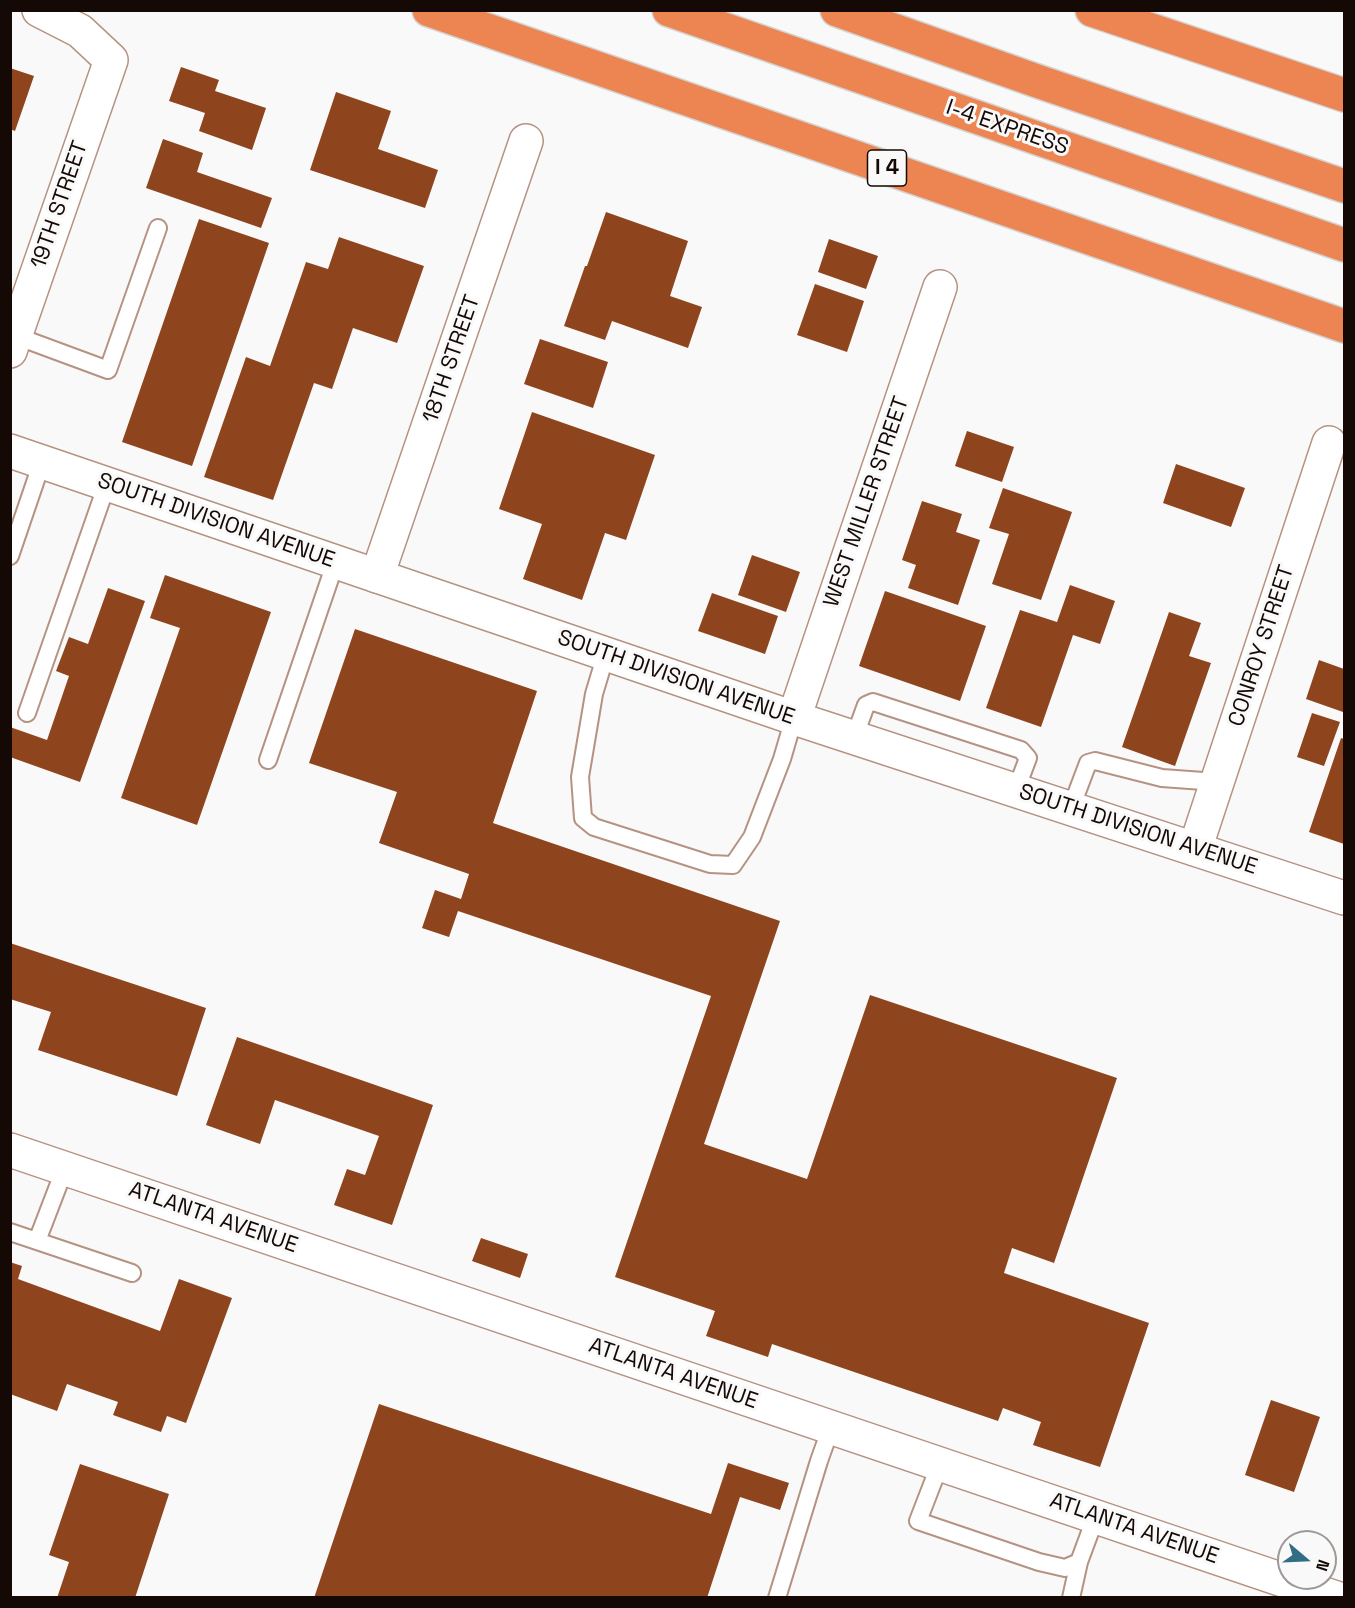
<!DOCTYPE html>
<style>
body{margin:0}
#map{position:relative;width:1355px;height:1608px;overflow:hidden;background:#f9f9f9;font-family:"Space Grotesk",sans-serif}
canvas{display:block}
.frame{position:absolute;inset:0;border:12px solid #150905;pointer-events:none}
.north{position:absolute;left:1277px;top:1530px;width:60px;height:60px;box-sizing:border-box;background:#f9f9f9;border:2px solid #9e9997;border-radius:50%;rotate:109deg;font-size:16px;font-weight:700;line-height:24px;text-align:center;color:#150905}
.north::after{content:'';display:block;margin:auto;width:21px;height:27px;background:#316d84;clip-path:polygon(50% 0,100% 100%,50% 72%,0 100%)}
</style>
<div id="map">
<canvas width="1355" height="1608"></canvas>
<div class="frame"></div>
<div class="north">N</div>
</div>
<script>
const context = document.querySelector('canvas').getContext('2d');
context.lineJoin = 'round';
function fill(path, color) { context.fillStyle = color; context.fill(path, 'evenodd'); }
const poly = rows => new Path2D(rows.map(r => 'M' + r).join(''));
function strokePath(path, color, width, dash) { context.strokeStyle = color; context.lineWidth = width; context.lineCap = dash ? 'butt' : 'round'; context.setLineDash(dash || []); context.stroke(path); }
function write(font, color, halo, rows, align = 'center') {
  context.font = font + ' "Space Grotesk",sans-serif'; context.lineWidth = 6; context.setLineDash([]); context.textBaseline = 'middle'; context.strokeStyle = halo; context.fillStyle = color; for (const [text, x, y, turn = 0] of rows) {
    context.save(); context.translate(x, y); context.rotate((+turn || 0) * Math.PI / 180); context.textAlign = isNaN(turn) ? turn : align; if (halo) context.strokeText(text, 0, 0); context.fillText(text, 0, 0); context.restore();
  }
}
const building = poly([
 [181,67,219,80,215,91,266,108,252,150,199,131,205,113,169,101],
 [10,68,34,76,15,131,10,129],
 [336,92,391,111,378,149,438,170,425,208,310,170],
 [163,139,203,153,197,172,272,198,261,228,146,188],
 [606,212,688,241,670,296,702,307,688,348,612,321,605,340,564,326,585,266,587,266],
 [199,219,269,243,192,466,122,442],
 [339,237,424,266,397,343,353,328,332,389,314,383,273,500,204,477,246,357,270,366,306,262,328,269],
 [829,239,878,256,866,289,818,272],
 [815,284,864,301,847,352,797,335],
 [540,339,608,362,593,408,524,384],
 [532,412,655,455,626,540,605,533,582,600,523,579,542,524,499,509],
 [967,431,1014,447,1002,482,955,466],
 [1176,464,1245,488,1231,527,1163,503],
 [1003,488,1072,512,1041,600,992,584,1009,534,989,528],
 [922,501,962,514,956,532,980,540,958,605,908,588,916,565,902,560],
 [752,555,800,572,786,612,738,595],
 [165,575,271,612,197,825,121,798,180,628,150,618],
 [1070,585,1115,601,1100,644,1073,635,1041,727,986,708,1020,610,1057,622],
 [108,588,145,601,80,782,10,757,10,727,47,740,69,676,56,671,69,637,88,644],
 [885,591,986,626,960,701,859,666],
 [712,593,778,616,765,654,698,631],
 [1169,612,1201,623,1189,656,1211,663,1175,766,1122,747],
 [355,629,537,691,493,823,780,921,704,1144,807,1179,870,995,1117,1078,1054,1263,1012,1248,1004,1273,1149,1323,1100,1467,1033,1445,1041,1422,1003,1408,998,1421,772,1344,768,1357,706,1336,715,1311,615,1277,711,996,458,911,449,937,422,928,435,890,461,899,469,874,379,843,397,792,309,763],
 [1319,660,1344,669,1343,712,1306,699],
 [1312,713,1340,722,1324,766,1297,757],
 [1341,738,1344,739,1344,844,1309,832],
 [10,943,206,1008,177,1096,38,1050,51,1012,10,999],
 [237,1037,433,1105,392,1225,334,1205,347,1169,365,1175,379,1136,275,1100,260,1144,206,1125],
 [481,1238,528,1254,520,1278,472,1261],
 [10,1262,22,1266,18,1279,160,1331,179,1279,232,1298,186,1423,167,1416,161,1432,113,1415,118,1402,67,1384,57,1411,10,1394],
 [1271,1400,1320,1417,1294,1492,1245,1475],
 [379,1404,711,1514,728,1463,789,1483,780,1510,740,1497,707,1598,314,1598],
 [80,1464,169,1494,135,1598,57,1598,69,1562,49,1555]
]);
const service = poly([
 [16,336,108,370,158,228],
 [10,556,42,462],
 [606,654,594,694,580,777,583,818,594,827,710,864,733,865,752,837,782,759,794,718],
 [27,713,107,484],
 [854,738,866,705,873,702,1021,750,1028,758,1016,790],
 [268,760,336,561],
 [1071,808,1088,763,1095,761,1162,778,1217,782],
 [10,1232,132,1273],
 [37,1241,65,1168],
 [940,1464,918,1521,1039,1562,1065,1568,1079,1562,1096,1516],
 [777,1598,819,1461,831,1427],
 [1071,1598,1079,1562]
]);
const minor = poly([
 [10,351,111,60,80,31,39,10],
 [377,576,526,141],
 [794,718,940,287],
 [1195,849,1329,443],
 [10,1150,1336,1598]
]);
const tertiary = poly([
 [10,451,794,718,1344,898]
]);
const motorway = poly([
 [429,10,1344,326],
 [669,10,1344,245],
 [837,10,1037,81,1344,186],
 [1092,10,1344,95]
]);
const shields = [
 [887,168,39]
];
const shieldNames = [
 ["I 4",887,168]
];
const streetNames = [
 ["I-4 EXPRESS",1007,128,19],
 ["19TH STREET",60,205,-71],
 ["18TH STREET",452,359,-71],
 ["WEST MILLER STREET",867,502,-71],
 ["SOUTH DIVISION AVENUE",216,521,19],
 ["CONROY STREET",1262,646,-72],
 ["SOUTH DIVISION AVENUE",676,678,19],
 ["SOUTH DIVISION AVENUE",1138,830,18],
 ["ATLANTA AVENUE",213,1218,19],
 ["ATLANTA AVENUE",673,1374,19],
 ["ATLANTA AVENUE",1134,1529,19]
];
fill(building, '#8e451e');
strokePath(service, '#b59383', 20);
strokePath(minor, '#b59383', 36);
strokePath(tertiary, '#b59383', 36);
strokePath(motorway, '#d5d3d2', 36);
strokePath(service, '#fff', 16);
strokePath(minor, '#fff', 33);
strokePath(tertiary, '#fff', 33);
strokePath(motorway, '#ec8551', 33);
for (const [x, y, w] of shields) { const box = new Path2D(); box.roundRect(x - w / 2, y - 18, w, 36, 4.5); context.fillStyle = '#f9f9f9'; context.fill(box); strokePath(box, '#150905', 1.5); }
write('bold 21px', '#150905', null, shieldNames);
write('22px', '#150905', '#f9f9f9', streetNames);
</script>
